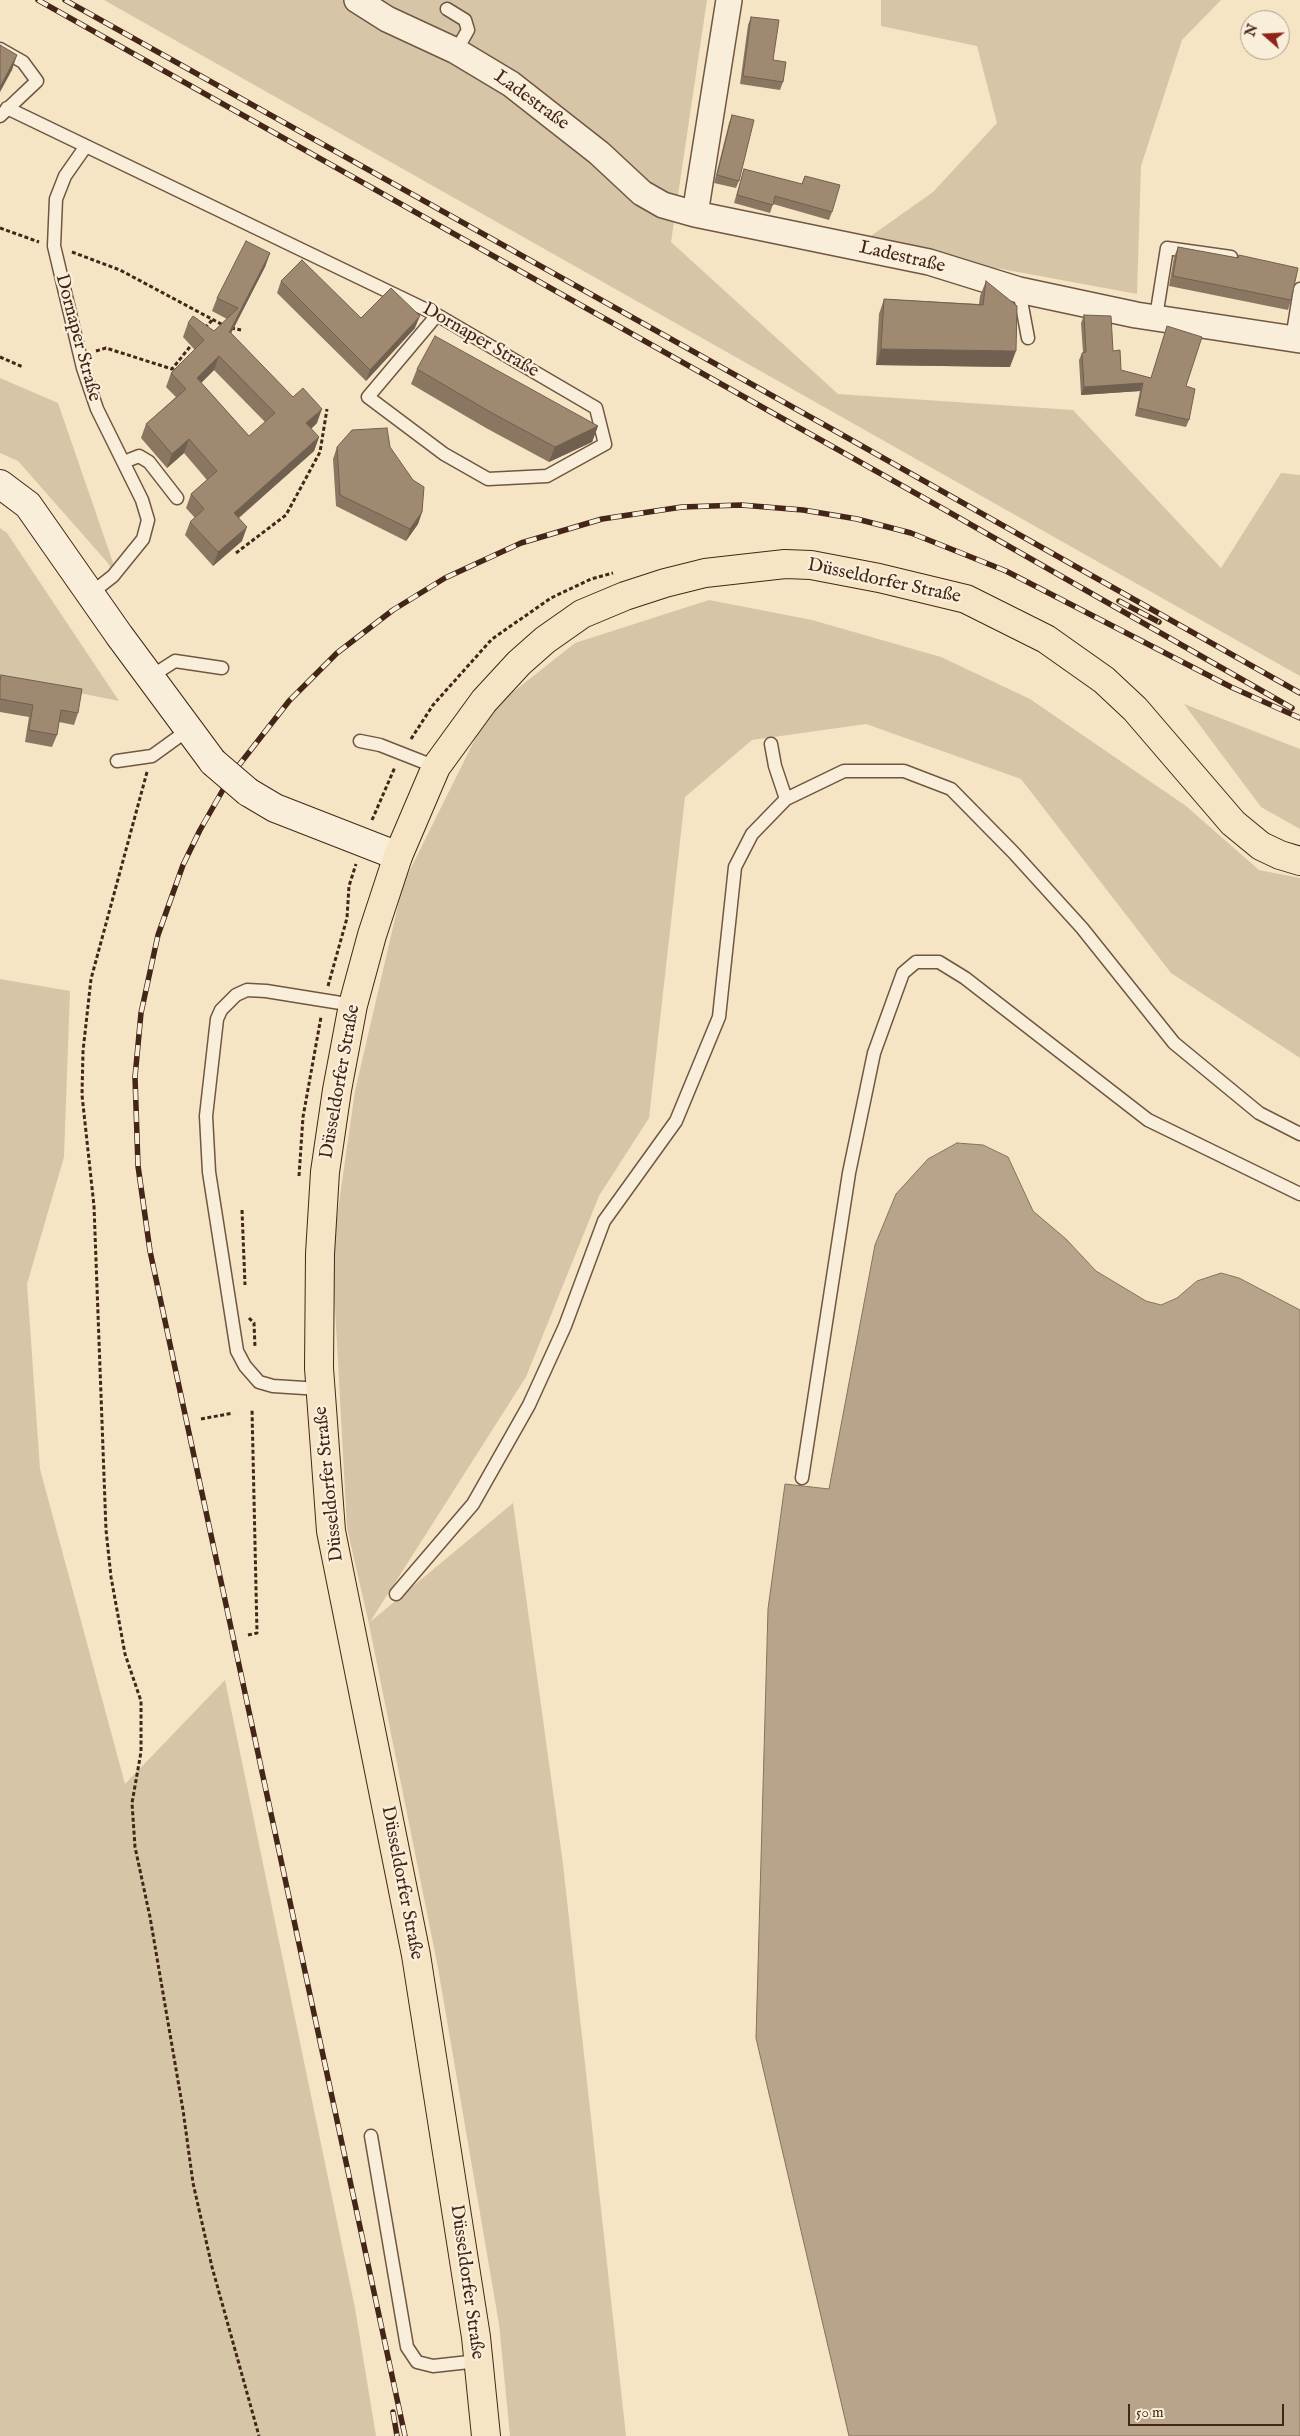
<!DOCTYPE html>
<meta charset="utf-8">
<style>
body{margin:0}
#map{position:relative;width:1300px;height:2436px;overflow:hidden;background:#f5e5c4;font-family:"IM FELL English",serif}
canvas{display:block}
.north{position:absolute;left:1240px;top:10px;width:50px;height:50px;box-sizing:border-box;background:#f8eed9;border:1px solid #b09e8c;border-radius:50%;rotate:289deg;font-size:14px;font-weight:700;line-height:20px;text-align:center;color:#432618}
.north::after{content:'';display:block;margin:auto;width:18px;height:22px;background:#8f2418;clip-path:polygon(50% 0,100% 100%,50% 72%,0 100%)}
.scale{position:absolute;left:1128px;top:2404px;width:156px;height:22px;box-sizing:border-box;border:2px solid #432618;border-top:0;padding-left:6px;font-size:15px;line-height:18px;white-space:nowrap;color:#432618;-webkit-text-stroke:4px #f8eed9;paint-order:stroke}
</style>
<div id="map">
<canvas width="1300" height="2436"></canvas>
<div class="north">N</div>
<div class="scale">50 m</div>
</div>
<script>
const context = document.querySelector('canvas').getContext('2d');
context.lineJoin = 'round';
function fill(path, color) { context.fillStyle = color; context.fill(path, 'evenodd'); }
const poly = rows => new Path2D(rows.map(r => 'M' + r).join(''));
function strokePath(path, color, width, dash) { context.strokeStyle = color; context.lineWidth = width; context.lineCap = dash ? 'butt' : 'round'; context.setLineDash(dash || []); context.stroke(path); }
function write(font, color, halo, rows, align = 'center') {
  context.font = font + ' "IM FELL English",serif'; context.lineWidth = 4.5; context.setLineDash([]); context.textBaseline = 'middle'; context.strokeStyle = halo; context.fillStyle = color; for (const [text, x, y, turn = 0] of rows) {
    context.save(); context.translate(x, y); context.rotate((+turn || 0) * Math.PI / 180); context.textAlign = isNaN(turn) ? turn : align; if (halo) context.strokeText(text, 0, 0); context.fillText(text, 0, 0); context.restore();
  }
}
const green = poly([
 [104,0,707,0,671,242,838,394,1073,410,1221,568,1281,473,1300,475,1300,676],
 [881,0,1221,0,1182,40,1141,166,1137,294,861,243,933,192,997,123,977,46,881,26],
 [0,378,58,403,119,580,107,562,18,461,0,453],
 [0,528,7,533,119,701,0,677],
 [709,600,812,620,941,657,1030,699,1186,806,1259,870,1300,878,1300,1058,1171,973,1021,779,866,724,752,740,685,797,649,1118,599,1196,526,1377,370,1622,513,1503,563,1864,626,2436,510,2436,499,2324,438,1968,369,1624,347,1528,332,1252,355,1091,403,884,489,711,575,643],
 [1184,704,1300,749,1300,829,1261,807],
 [0,979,70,991,64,1157,27,1284,40,1469,125,1784,225,1680,355,2308,376,2436,0,2436]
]);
const water = poly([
 [957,1143,983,1145,1008,1157,1033,1211,1066,1239,1096,1271,1146,1301,1161,1305,1177,1298,1197,1281,1221,1273,1239,1278,1300,1310,1300,2436,849,2436,756,2038,768,1609,785,1484,829,1489,875,1245,896,1194,928,1159,957,1143]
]);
const path = poly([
 [0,228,39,242],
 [72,252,120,270,223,325],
 [205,328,213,319],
 [231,328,241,330],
 [96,351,106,348,172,369,193,343],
 [0,357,23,367],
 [236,553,286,515,320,452,327,409],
 [411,739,433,705,492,639,551,598,591,579,613,573],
 [147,772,91,979,83,1051,82,1095,94,1206,106,1530,111,1577,125,1654,141,1701,141,1752,132,1803,135,1847,150,1917,183,2110,193,2183,212,2267,259,2436],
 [372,820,395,767],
 [328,986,347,918,349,886,356,864],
 [299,1176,303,1117,321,1017],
 [242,1210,245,1285],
 [249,1318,254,1323,255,1347],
 [201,1419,233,1413],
 [248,1635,257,1633,252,1409]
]);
const service = poly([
 [447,9,465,20,468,30,456,51],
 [0,49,23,62,37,81,0,116],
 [7,108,437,315,596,408,605,444,547,476,488,479,444,454,368,397,437,315],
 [86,146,65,176,56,199,54,246,83,368,97,409,142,500,148,520,143,539,113,576,90,594],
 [1019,290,1028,338],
 [1156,317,1167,248,1231,257],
 [1292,339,1300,289],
 [124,462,139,456,149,462,177,498],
 [150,677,175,661,222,668],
 [360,741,380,745,436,767],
 [771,744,775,766,786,799],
 [117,761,152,756,188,730],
 [320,1389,273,1386,259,1382,245,1366,237,1351,209,1172,206,1116,217,1019,221,1010,236,995,247,990,266,991,353,1005],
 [802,1478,849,1173,874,1053,903,973,916,962,939,962,965,978,1148,1120,1300,1194],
 [396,1594,473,1504,529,1405,565,1326,604,1221,676,1121,719,1017,735,867,752,834,786,799,844,771,904,771,951,789,1013,852,1082,928,1174,1043,1259,1113,1300,1134],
 [371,2136,407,2347,417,2362,433,2366,478,2361]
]);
const minor = poly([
 [357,0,387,19,456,51,511,84,599,153,642,193,663,205,695,214,929,262,1019,290,1136,315,1300,340],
 [695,214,729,0]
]);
const secondary = poly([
 [0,484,28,505,119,635,213,762],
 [248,792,275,808,398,856]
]);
const primary = poly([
 [486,2436,476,2337,416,1955,331,1531,319,1368,320,1254,325,1172,337,1090,353,1005,372,935,398,856,436,767,484,701,519,663,545,640,582,614,625,596,665,583,705,573,785,564,811,565,879,578,966,599,1046,639,1104,680,1135,709,1233,823,1261,846,1280,855,1300,861]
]);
const rail = poly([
 [38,0,940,507,1292,708],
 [65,0,830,428,1300,693],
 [1119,601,1159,622],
 [393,2412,397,2436],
 [405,2436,177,1377,150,1251,138,1166,135,1077,141,1013,158,935,183,865,200,830,232,774,289,701,337,653,393,610,445,578,521,543,602,519,682,507,741,505,803,510,857,519,911,533,1006,571,1231,687,1300,718]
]);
const secondaryBridge = poly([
 [213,762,248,792]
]);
const wall = poly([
 [751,17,773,60,783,82,780,90,740,84,748,25],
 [732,115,739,181,736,188,714,183,729,123],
 [744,169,802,184,805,176,832,212,829,220,773,204,770,213,734,203],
 [1178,247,1237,258,1239,255,1291,300,1288,310,1169,286,1174,257],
 [270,253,265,267,231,333,317,423,311,429,319,437,314,451,239,518,242,541,213,566,185,535,190,522,195,518,186,508,191,494,207,480,184,453,167,468,141,438,146,424,176,397,166,387,171,373,195,350,183,337,188,323,214,331,227,319,212,311,217,298],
 [214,370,265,422,249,436,201,383],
 [281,281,361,318,415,328,366,381,277,293],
 [986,281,1010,367,876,365,879,314,884,299,979,304,980,296],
 [1084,315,1113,351,1121,370,1151,378,1167,326,1186,386,1189,420,1186,427,1135,416,1140,391,1081,395,1079,360,1082,353,1083,353,1081,323],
 [417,369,598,426,592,442,549,462,486,428,411,384],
 [337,447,390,447,422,512,418,524,406,541,336,506,333,459],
 [1,675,78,713,74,725,59,722,57,735,52,747,25,742,29,717,0,712,0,678]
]);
const shadedWall = poly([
 [17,55,12,70,0,92,0,87],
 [270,253,265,267,224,347,229,333],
 [420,316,415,328,366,381,370,370],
 [881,349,1016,351,1010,367,876,365],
 [219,356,214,370,192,392,197,378],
 [1143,383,1140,391,1081,395,1084,387],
 [322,409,317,423,302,437,306,423],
 [598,426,592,442,549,462,555,447],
 [319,437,314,451,229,526,234,513],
 [189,439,184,453,167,468,172,454],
 [422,512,418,524,406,541,410,529],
 [247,527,242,541,213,566,218,552]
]);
const building = poly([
 [751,17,779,20,773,60,786,62,783,82,743,76,751,17],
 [0,45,17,55,0,87,0,45],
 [732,115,754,120,739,181,717,175,732,115],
 [744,169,802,184,805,176,840,185,832,212,775,196,773,205,737,195,744,169],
 [246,241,270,253,229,333,230,332,293,397,303,388,322,409,306,423,319,437,234,513,247,527,218,552,190,522,204,509,191,494,217,471,189,439,172,454,146,424,186,389,171,373,204,340,188,323,193,316,214,331,238,308,217,298,246,241],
 [219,356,275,413,249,436,197,378,219,356],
 [1178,247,1238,258,1239,255,1298,268,1291,300,1173,276,1178,247],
 [302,260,361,318,391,288,420,316,370,370,281,281,302,260],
 [986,281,1017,306,1016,351,881,349,884,299,983,305,986,281],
 [1084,315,1111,316,1113,351,1120,350,1121,370,1151,378,1167,326,1202,337,1186,386,1195,389,1189,420,1138,408,1143,383,1084,387,1082,353,1086,352,1084,315],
 [435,336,598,426,555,447,492,413,417,369,435,336],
 [387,428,390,447,413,480,424,487,422,512,410,529,340,495,337,447,352,430,387,428],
 [1,675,82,689,78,713,61,710,57,735,29,730,33,705,0,699,0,681,1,675]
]);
const streetNames = [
 ["Ladestraße",531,101,36],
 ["Ladestraße",902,258,13],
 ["Dornaper Straße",77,338,75],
 ["Dornaper Straße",480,341,30],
 ["Düsseldorfer Straße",884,582,12],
 ["Düsseldorfer Straße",341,1082,-80],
 ["Düsseldorfer Straße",330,1484,-96],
 ["Düsseldorfer Straße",401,1883,79],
 ["Düsseldorfer Straße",466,2282,82]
];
fill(green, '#d7c5a7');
fill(water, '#b8a48a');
strokePath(water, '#89725c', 1);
strokePath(service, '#705643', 15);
strokePath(minor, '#705643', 28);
strokePath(secondary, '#432618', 30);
strokePath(primary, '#432618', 30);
strokePath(path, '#432618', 3, [4, 2.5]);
strokePath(service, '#f8eed9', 12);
strokePath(minor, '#f8eed9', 25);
strokePath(secondary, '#f8eed9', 28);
strokePath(primary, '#f5e5c4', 28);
strokePath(rail, '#432618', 5.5);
strokePath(rail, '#f8eed9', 4, [11]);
strokePath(secondaryBridge, '#432618', 30, []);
strokePath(secondaryBridge, '#f8eed9', 28);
fill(wall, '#8a7661');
fill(shadedWall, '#70604f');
fill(building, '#a08971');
strokePath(building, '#70604f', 1);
write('19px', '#432618', '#f8eed9', streetNames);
</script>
